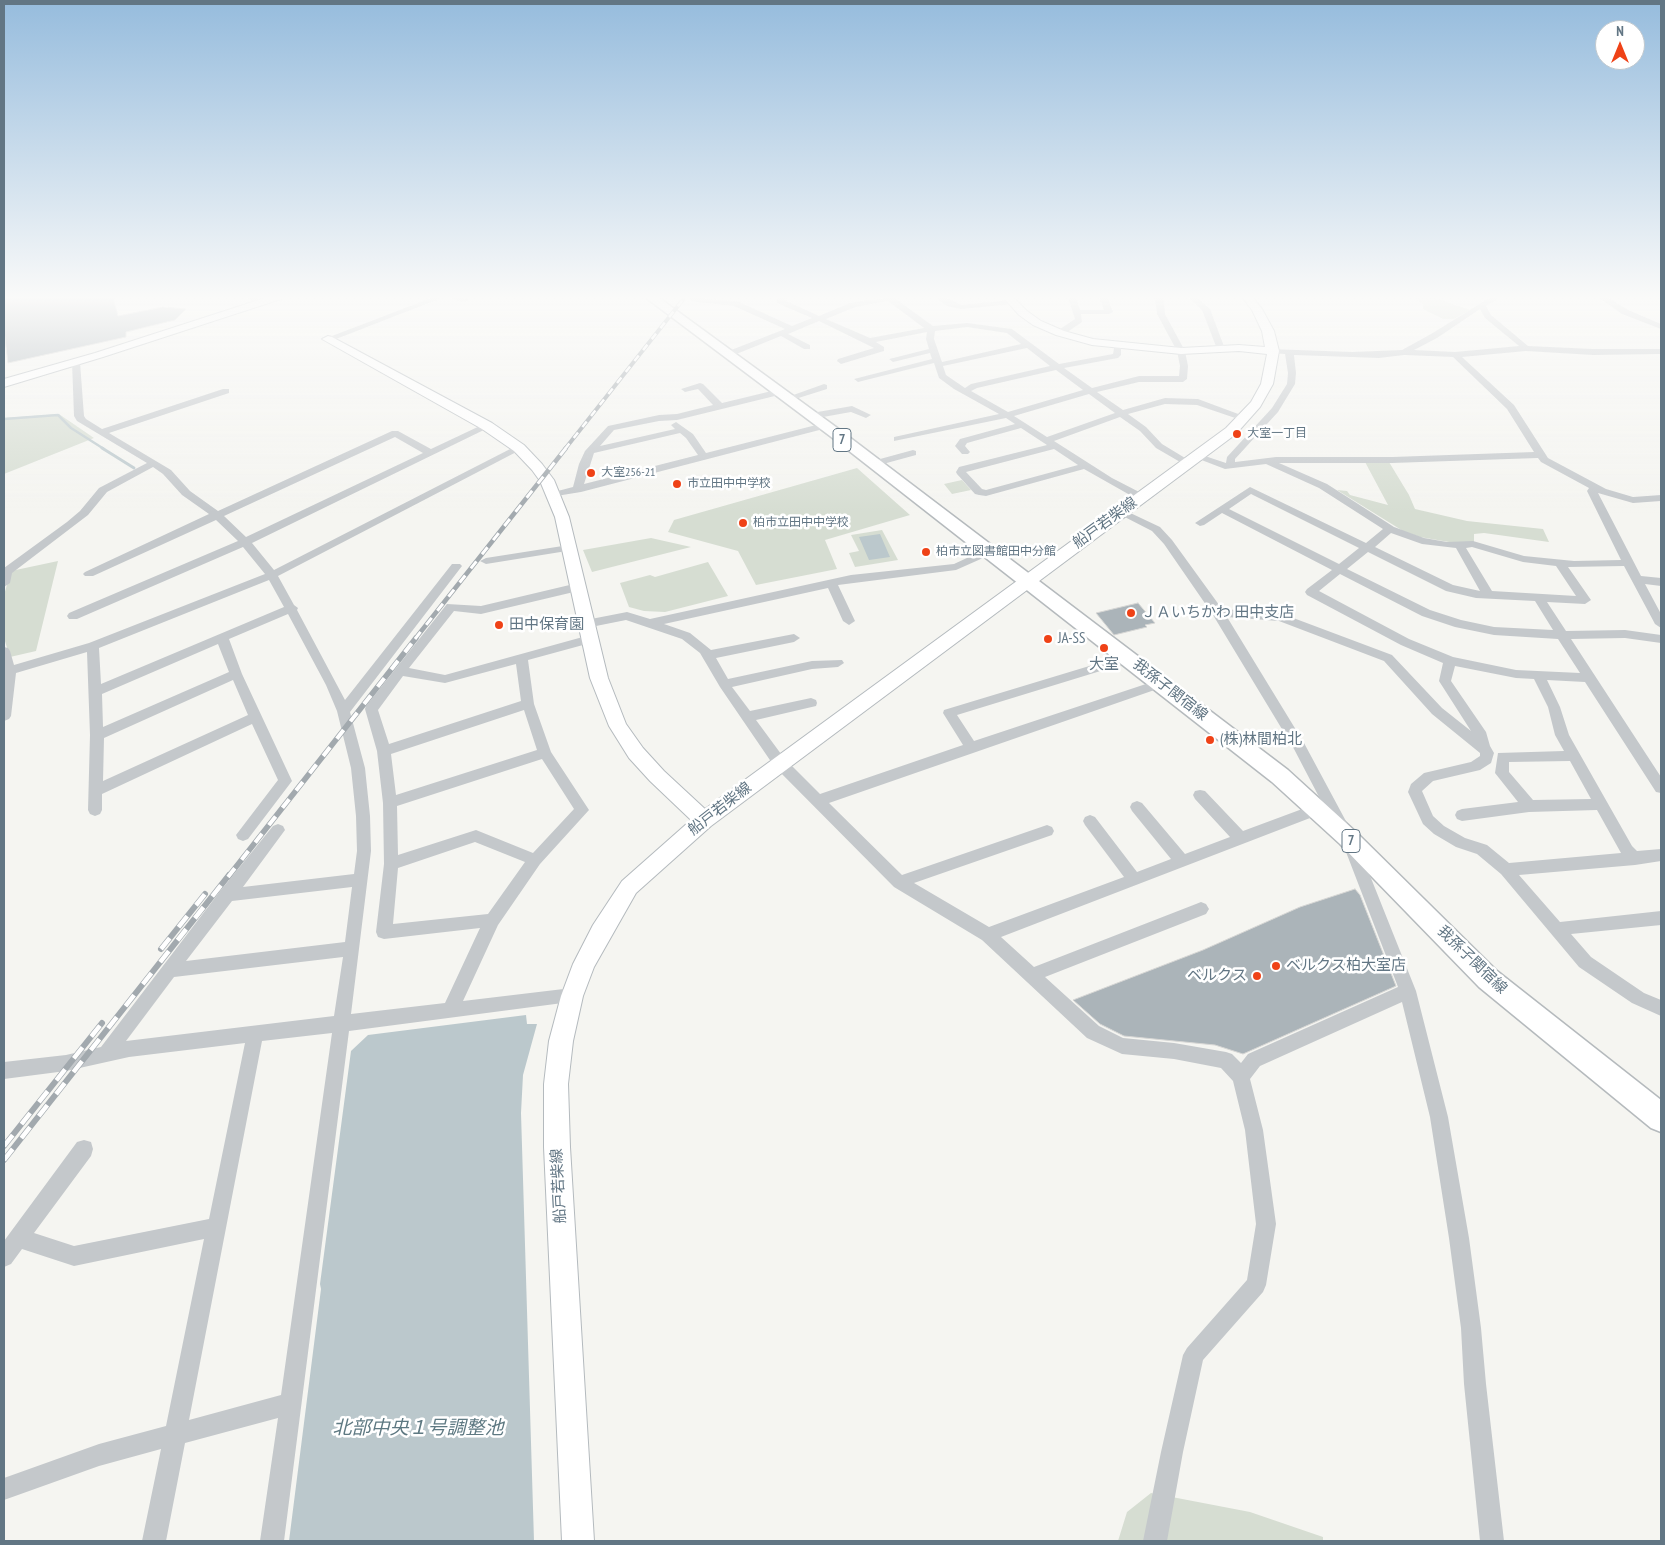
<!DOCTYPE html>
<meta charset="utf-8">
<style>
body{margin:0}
#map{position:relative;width:1665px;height:1545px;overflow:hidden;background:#f5f5f1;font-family:"PT Sans Narrow",sans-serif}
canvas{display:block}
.frame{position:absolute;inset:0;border:5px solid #627684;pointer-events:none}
.north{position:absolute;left:1595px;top:20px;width:50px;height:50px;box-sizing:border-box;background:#fff;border:1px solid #c0c8ce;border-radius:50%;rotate:0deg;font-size:14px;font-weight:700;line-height:20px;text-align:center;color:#627684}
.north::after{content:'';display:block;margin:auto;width:18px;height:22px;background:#ef4217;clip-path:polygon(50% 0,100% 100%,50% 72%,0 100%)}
</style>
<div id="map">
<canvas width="1665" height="1545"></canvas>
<div class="frame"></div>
<div class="north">N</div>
</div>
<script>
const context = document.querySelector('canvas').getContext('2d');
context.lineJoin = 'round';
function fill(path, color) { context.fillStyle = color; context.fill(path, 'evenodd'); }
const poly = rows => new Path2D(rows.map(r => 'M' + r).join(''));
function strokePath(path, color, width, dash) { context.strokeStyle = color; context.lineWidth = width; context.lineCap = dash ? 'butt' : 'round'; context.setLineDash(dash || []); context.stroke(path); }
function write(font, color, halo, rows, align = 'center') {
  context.font = font + ' "PT Sans Narrow","Noto Sans JP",sans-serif'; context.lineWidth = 5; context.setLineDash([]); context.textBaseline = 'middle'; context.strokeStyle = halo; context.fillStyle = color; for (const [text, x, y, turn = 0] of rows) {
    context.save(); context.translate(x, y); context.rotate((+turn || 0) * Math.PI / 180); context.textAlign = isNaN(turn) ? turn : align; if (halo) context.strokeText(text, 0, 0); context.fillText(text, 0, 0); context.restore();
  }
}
const green = poly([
 [1414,297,1432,297,1470,310,1454,319,1443,319,1423,309,1423,304],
 [59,414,94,438,4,474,4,418],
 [1365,462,1389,462,1409,495,1415,509,1467,521,1543,529,1549,542,1484,533,1474,534,1474,542,1449,542,1420,537,1403,531,1337,490,1347,491,1350,495,1388,505],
 [857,468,910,515,825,540,837,569,756,585,738,551,668,532,674,520],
 [962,480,971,490,952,494,944,484],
 [882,530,898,560,855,567,849,553,859,551,851,535],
 [651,538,691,547,592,572,583,550],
 [58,561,36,651,10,657,4,638,4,595,11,571],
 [708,562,728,596,665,612,644,611,629,607,620,583,650,575,655,577],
 [1151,1493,1250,1512,1323,1537,1323,1541,1118,1541,1127,1512]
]);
const water = poly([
 [880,534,890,557,869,560,859,537],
 [526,1015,527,1024,537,1024,523,1075,521,1113,534,1541,289,1541,321,1289,320,1284,351,1051,368,1035]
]);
const streamFar1 = poly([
 [4,419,58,415,71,428,104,449]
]);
const stream = poly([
 [102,448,134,468]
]);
const building = poly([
 [4,297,113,297,118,316,163,307,186,309,175,320,126,332,126,337,8,363,4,331,4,297],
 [1138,603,1155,623,1145,625,1147,627,1114,635,1096,613,1138,603],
 [1355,889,1360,895,1396,986,1243,1054,1215,1045,1124,1036,1100,1024,1073,1000,1203,950,1300,907,1355,889]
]);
const street = poly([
 [245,297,255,297,264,302,257,304,245,297],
 [434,297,444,297,331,341,324,339,434,297],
 [446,297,460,297,469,300,465,302,446,297],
 [691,297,739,302,792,326,812,318,777,303,778,297,786,297,784,300,819,316,850,303,893,297,933,326,967,323,1012,329,1059,364,1113,354,1115,343,1121,343,1121,355,1118,358,1064,368,1092,388,1139,376,1179,376,1180,366,1177,351,1157,314,1155,297,1163,297,1165,314,1185,351,1188,366,1187,379,1183,382,1139,382,1097,392,1123,410,1165,398,1198,399,1249,418,1244,421,1241,420,1197,405,1165,404,1128,414,1146,427,1162,444,1190,461,1192,463,1187,466,1156,448,1140,431,1120,417,1054,441,1112,478,1145,495,1146,497,1145,499,1137,499,1084,469,986,496,979,495,975,494,957,474,956,472,959,467,1047,445,1021,428,967,443,965,446,970,452,968,454,962,454,955,446,960,439,1015,424,1006,418,894,441,894,437,999,414,954,389,939,378,934,363,858,382,854,379,932,359,930,353,893,362,889,359,929,349,926,339,927,332,876,342,884,347,884,351,841,364,837,361,838,359,874,348,819,321,788,334,810,345,810,349,804,349,781,336,729,357,725,354,726,352,785,329,734,306,698,302,692,301,691,297],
 [888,301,924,328,870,338,826,319,855,307,888,301],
 [967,327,1007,333,1021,344,942,362,934,339,935,331,967,327],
 [1027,348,1050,366,971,384,965,388,946,375,943,366,1027,348],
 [1056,370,1083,390,1008,412,971,391,977,388,1056,370],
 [1089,394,1115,413,1047,437,1014,416,1089,394],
 [1054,449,1078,465,986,490,982,489,966,472,1054,449],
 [935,297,944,297,961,305,1013,300,1017,302,1013,304,961,309,947,306,935,297],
 [1068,297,1076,297,1080,310,1104,310,1099,297,1107,297,1113,312,1109,314,1081,314,1082,322,1063,335,1057,335,1057,331,1075,319,1068,297],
 [1188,297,1196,297,1210,309,1225,349,1224,351,1217,349,1202,310,1188,297],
 [1491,297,1501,297,1486,306,1491,315,1528,346,1593,349,1661,349,1661,354,1593,355,1526,351,1462,357,1514,405,1548,458,1606,489,1633,497,1661,495,1661,501,1633,503,1598,493,1641,576,1661,578,1661,586,1645,584,1661,614,1661,628,1655,624,1624,566,1568,567,1591,600,1585,604,1547,602,1566,631,1625,630,1661,635,1661,643,1625,638,1571,639,1661,777,1661,793,1656,792,1585,682,1547,680,1560,707,1569,735,1632,846,1637,851,1661,849,1661,861,1635,865,1519,875,1560,922,1661,911,1661,925,1571,934,1591,957,1644,993,1661,1000,1661,1016,1632,1003,1579,967,1501,874,1477,854,1456,847,1434,834,1423,824,1408,792,1411,784,1424,773,1471,762,1480,756,1480,753,1432,714,1384,661,1279,621,1227,617,1304,743,1355,838,1416,991,1448,1117,1469,1238,1481,1328,1486,1384,1504,1541,1480,1541,1464,1384,1461,1328,1449,1238,1430,1117,1402,1002,1260,1066,1250,1079,1263,1130,1276,1224,1266,1285,1263,1292,1203,1360,1183,1452,1167,1541,1143,1541,1161,1452,1183,1355,1187,1348,1247,1280,1256,1224,1245,1130,1233,1081,1221,1068,1174,1059,1122,1054,1087,1038,982,940,894,887,774,766,720,687,700,653,682,639,626,620,586,628,580,624,586,620,627,612,650,619,851,575,954,564,984,550,992,550,993,552,992,554,956,570,838,585,855,621,849,625,843,621,828,588,664,624,690,633,711,650,794,634,800,638,794,642,716,658,728,679,812,661,842,660,844,663,838,667,812,669,732,687,750,711,811,698,816,700,817,703,816,706,756,720,784,758,820,794,963,745,943,713,944,710,1129,654,1135,658,1133,661,957,715,974,741,1158,680,1166,680,1168,683,1166,686,829,803,902,875,1047,825,1052,827,1054,831,1052,835,914,883,989,927,1124,877,1085,825,1083,821,1085,817,1090,815,1095,817,1137,872,1171,859,1132,811,1130,807,1132,803,1137,801,1142,803,1185,854,1230,837,1195,799,1193,795,1195,791,1200,790,1205,791,1243,831,1313,805,1318,803,1323,805,1325,809,1323,813,1001,937,1034,967,1196,904,1201,902,1206,904,1209,909,1206,914,1045,977,1099,1026,1123,1038,1174,1043,1226,1052,1232,1054,1241,1063,1248,1054,1398,987,1341,839,1294,749,1213,615,1164,544,1152,531,1115,512,1116,510,1124,510,1160,527,1172,540,1222,609,1280,613,1392,655,1442,708,1471,731,1439,681,1443,663,1401,645,1307,595,1305,592,1307,589,1332,570,1222,513,1204,525,1200,526,1195,523,1250,487,1366,543,1383,529,1319,488,1266,464,1225,469,1191,456,1196,453,1226,463,1227,457,1272,408,1287,384,1288,373,1285,354,1270,353,1270,349,1352,352,1402,350,1431,334,1491,297],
 [1480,309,1485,318,1519,346,1455,352,1414,350,1437,338,1480,309],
 [1294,355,1379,358,1404,355,1453,357,1507,409,1534,452,1392,457,1276,457,1235,462,1235,459,1278,412,1295,384,1296,373,1294,355],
 [1538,458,1541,462,1589,488,1587,491,1621,560,1574,561,1524,556,1473,541,1447,542,1424,538,1394,527,1327,484,1279,463,1392,463,1538,458],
 [1251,494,1359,548,1339,564,1229,509,1251,494],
 [1391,533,1422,544,1456,548,1480,591,1453,585,1375,547,1391,533],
 [1472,547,1523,562,1556,566,1576,596,1492,591,1466,548,1472,547],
 [1368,552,1446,591,1476,598,1535,601,1553,630,1494,627,1461,620,1430,610,1347,569,1368,552],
 [1340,574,1422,616,1455,627,1494,635,1558,639,1580,673,1516,670,1453,657,1409,639,1319,591,1340,574],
 [1455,666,1516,678,1534,679,1548,707,1555,735,1564,751,1498,753,1495,773,1518,802,1462,809,1457,811,1455,815,1457,819,1462,821,1529,812,1597,810,1621,853,1509,863,1487,845,1465,838,1444,826,1433,816,1422,791,1433,781,1480,770,1491,763,1494,753,1490,746,1486,732,1451,681,1455,666],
 [1570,761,1591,799,1533,800,1509,772,1509,762,1570,761],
 [1598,297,1607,297,1628,310,1661,324,1661,329,1622,314,1598,297],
 [76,359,80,362,84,416,86,419,102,429,223,389,229,389,229,393,109,433,171,470,190,491,218,511,392,431,398,431,431,449,484,424,487,423,492,426,252,543,274,570,516,446,519,445,524,448,278,576,294,605,298,608,297,610,345,700,452,564,460,564,462,566,350,712,365,768,370,816,371,851,351,1014,445,1003,480,928,384,939,378,937,376,932,384,864,383,803,377,751,365,709,366,706,447,604,481,606,578,583,584,587,578,591,481,614,454,611,409,668,445,675,590,635,596,639,594,642,528,660,534,704,551,752,589,810,540,864,498,925,463,1001,572,988,578,991,580,996,578,1001,349,1031,284,1541,260,1541,278,1418,185,1443,166,1541,142,1541,161,1449,99,1466,4,1500,4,1478,99,1444,166,1426,204,1239,74,1266,22,1249,11,1264,4,1267,4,1241,77,1142,84,1140,91,1142,93,1149,91,1156,34,1233,74,1246,209,1219,245,1043,129,1057,66,1071,4,1079,4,1062,66,1055,101,1047,221,890,273,826,278,824,283,826,285,830,243,887,354,874,357,851,356,816,351,768,337,711,326,685,288,614,229,639,242,674,292,781,248,839,243,841,238,839,236,835,278,780,252,724,102,794,102,810,100,814,95,816,90,814,88,810,90,735,87,652,16,673,11,716,9,719,4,721,4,647,8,648,10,651,14,665,89,643,265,574,243,547,77,619,69,619,67,616,69,613,238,541,216,520,93,576,85,576,83,574,85,572,209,514,182,495,163,474,153,467,107,492,88,515,12,573,10,583,4,587,4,568,67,522,80,511,99,488,147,463,77,421,74,416,72,362,76,359],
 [395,437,423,453,246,537,224,516,395,437],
 [269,580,284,607,101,684,99,648,269,580],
 [218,644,229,672,103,727,102,694,218,644],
 [516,664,521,701,389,744,378,710,403,676,445,683,516,664],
 [233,680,248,715,103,781,104,738,233,680],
 [524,710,537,750,396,795,391,754,524,710],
 [542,759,574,809,533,853,476,830,398,855,397,806,542,759],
 [475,842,525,862,488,914,393,924,398,868,475,842],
 [352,887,345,942,186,961,232,901,352,887],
 [343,957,334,1016,126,1041,174,977,343,957],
 [332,1033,281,1395,189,1420,262,1041,332,1033],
 [700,383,703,384,722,403,780,389,784,392,783,394,677,420,659,421,614,430,600,446,675,429,671,425,676,422,693,434,706,453,824,423,829,426,827,428,581,492,550,497,550,493,573,487,579,464,585,451,608,426,659,415,677,414,713,405,698,389,685,392,681,389,700,383],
 [680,433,686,438,698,455,584,484,594,453,680,433],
 [824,384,827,385,827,389,789,401,785,398,824,384],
 [852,406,871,415,866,418,851,412,812,419,807,416,812,413,852,406],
 [913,450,916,451,916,455,872,467,867,464,869,462,913,450],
 [569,545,573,546,574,548,573,550,486,564,480,561,486,558,569,545]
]);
const secondary = poly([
 [268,297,282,297,281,299,103,357,4,387,4,379,95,353,268,297],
 [1003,297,1013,297,1027,311,1041,321,1064,331,1093,339,1181,348,1239,345,1265,347,1262,331,1252,310,1242,297,1252,297,1262,309,1274,331,1279,351,1273,384,1260,407,1236,434,711,826,636,893,594,967,583,996,573,1041,568,1084,570,1147,594,1541,562,1541,544,1147,544,1084,549,1041,561,996,573,964,593,925,622,881,691,820,650,781,629,758,609,726,590,678,555,517,540,481,532,470,514,451,482,429,322,339,328,336,332,337,492,423,524,445,542,464,554,480,569,517,608,678,626,724,643,748,664,771,705,809,1226,428,1251,402,1261,384,1267,354,1239,351,1181,354,1092,345,1056,335,1033,325,1019,315,1003,297]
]);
const primary = poly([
 [645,297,658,297,840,430,1288,770,1356,832,1497,971,1661,1100,1661,1132,1651,1128,1479,987,1340,844,1272,782,830,436,645,297]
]);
const railFar3 = poly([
 [565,449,685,297]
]);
const railFar2 = poly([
 [415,639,566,448]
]);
const railFar1 = poly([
 [228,877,416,638]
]);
const rail = poly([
 [161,949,205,894],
 [4,1146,102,1023],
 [4,1160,229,875]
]);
const markers = [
 [1237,434,5,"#ef4217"],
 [591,473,5,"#ef4217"],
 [677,484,5,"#ef4217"],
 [743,523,5,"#ef4217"],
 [926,552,5,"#ef4217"],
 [1131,613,5,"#ef4217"],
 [499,625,5,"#ef4217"],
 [1048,639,5,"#ef4217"],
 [1104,648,5,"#ef4217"],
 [1210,740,5,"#ef4217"],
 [1276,966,5,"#ef4217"],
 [1257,976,5,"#ef4217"]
];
const farPoinames = [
 ["大室一丁目",1247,434],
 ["大室256-21",601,473],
 ["市立田中中学校",687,484],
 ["柏市立田中中学校",753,523],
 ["柏市立図書館田中分館",936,552]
];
const shields = [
 [842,440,18],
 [1351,841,18]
];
const shieldNames = [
 ["7",842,440],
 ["7",1351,841]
];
const streetNames = [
 ["船戸若柴線",1105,523,-36],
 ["我孫子関宿線",1170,690,38],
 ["船戸若柴線",720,809,-38],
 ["我孫子関宿線",1472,960,44],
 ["船戸若柴線",559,1186,-93]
];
const poiNames = [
 ["ＪＡいちかわ 田中支店",1141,613],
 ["田中保育園",509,625],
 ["JA-SS",1058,639],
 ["大室",1104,665,"center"],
 ["(株)林間柏北",1220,740],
 ["ベルクス柏大室店",1286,966],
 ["ベルクス",1247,976,"right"]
];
const nearWaternames = [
 ["北部中央１号調整池",418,1429]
];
fill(green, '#d6ddd2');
fill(water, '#bbc8cc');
strokePath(streamFar1, '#bbc8cc', 2.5);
strokePath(stream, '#bbc8cc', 3);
fill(building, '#abb4b9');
strokePath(building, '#d6d6d4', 1);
strokePath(secondary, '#b4babe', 2);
strokePath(primary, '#b5babd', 3);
fill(street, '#c4c8cb');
fill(secondary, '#fff');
fill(primary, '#fff');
strokePath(railFar3, '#a2a9ae', 4);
strokePath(railFar2, '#a2a9ae', 4.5);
strokePath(railFar1, '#a2a9ae', 5.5);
strokePath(rail, '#a2a9ae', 6);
strokePath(railFar3, '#fff', 2.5, [7]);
strokePath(railFar2, '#fff', 3, [9]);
strokePath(railFar1, '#fff', 4, [11]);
strokePath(rail, '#fff', 4.5, [14]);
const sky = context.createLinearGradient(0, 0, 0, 513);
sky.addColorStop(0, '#96bcdd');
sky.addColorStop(0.58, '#fafaf9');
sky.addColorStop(1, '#fafaf900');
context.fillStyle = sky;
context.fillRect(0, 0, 1665, 513);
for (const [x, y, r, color] of markers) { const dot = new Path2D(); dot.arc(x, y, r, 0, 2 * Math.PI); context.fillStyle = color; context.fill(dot); strokePath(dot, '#fff', 2); }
write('12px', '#627684', '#fff', farPoinames, 'left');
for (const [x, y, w] of shields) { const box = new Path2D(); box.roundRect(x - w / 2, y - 11.5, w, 23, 4); context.fillStyle = '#fff'; context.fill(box); strokePath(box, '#627684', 1); }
write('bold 14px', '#627684', null, shieldNames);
write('15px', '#627684', '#fff', streetNames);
write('15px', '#627684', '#fff', poiNames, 'left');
write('italic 19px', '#5e7982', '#fff', nearWaternames);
</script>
